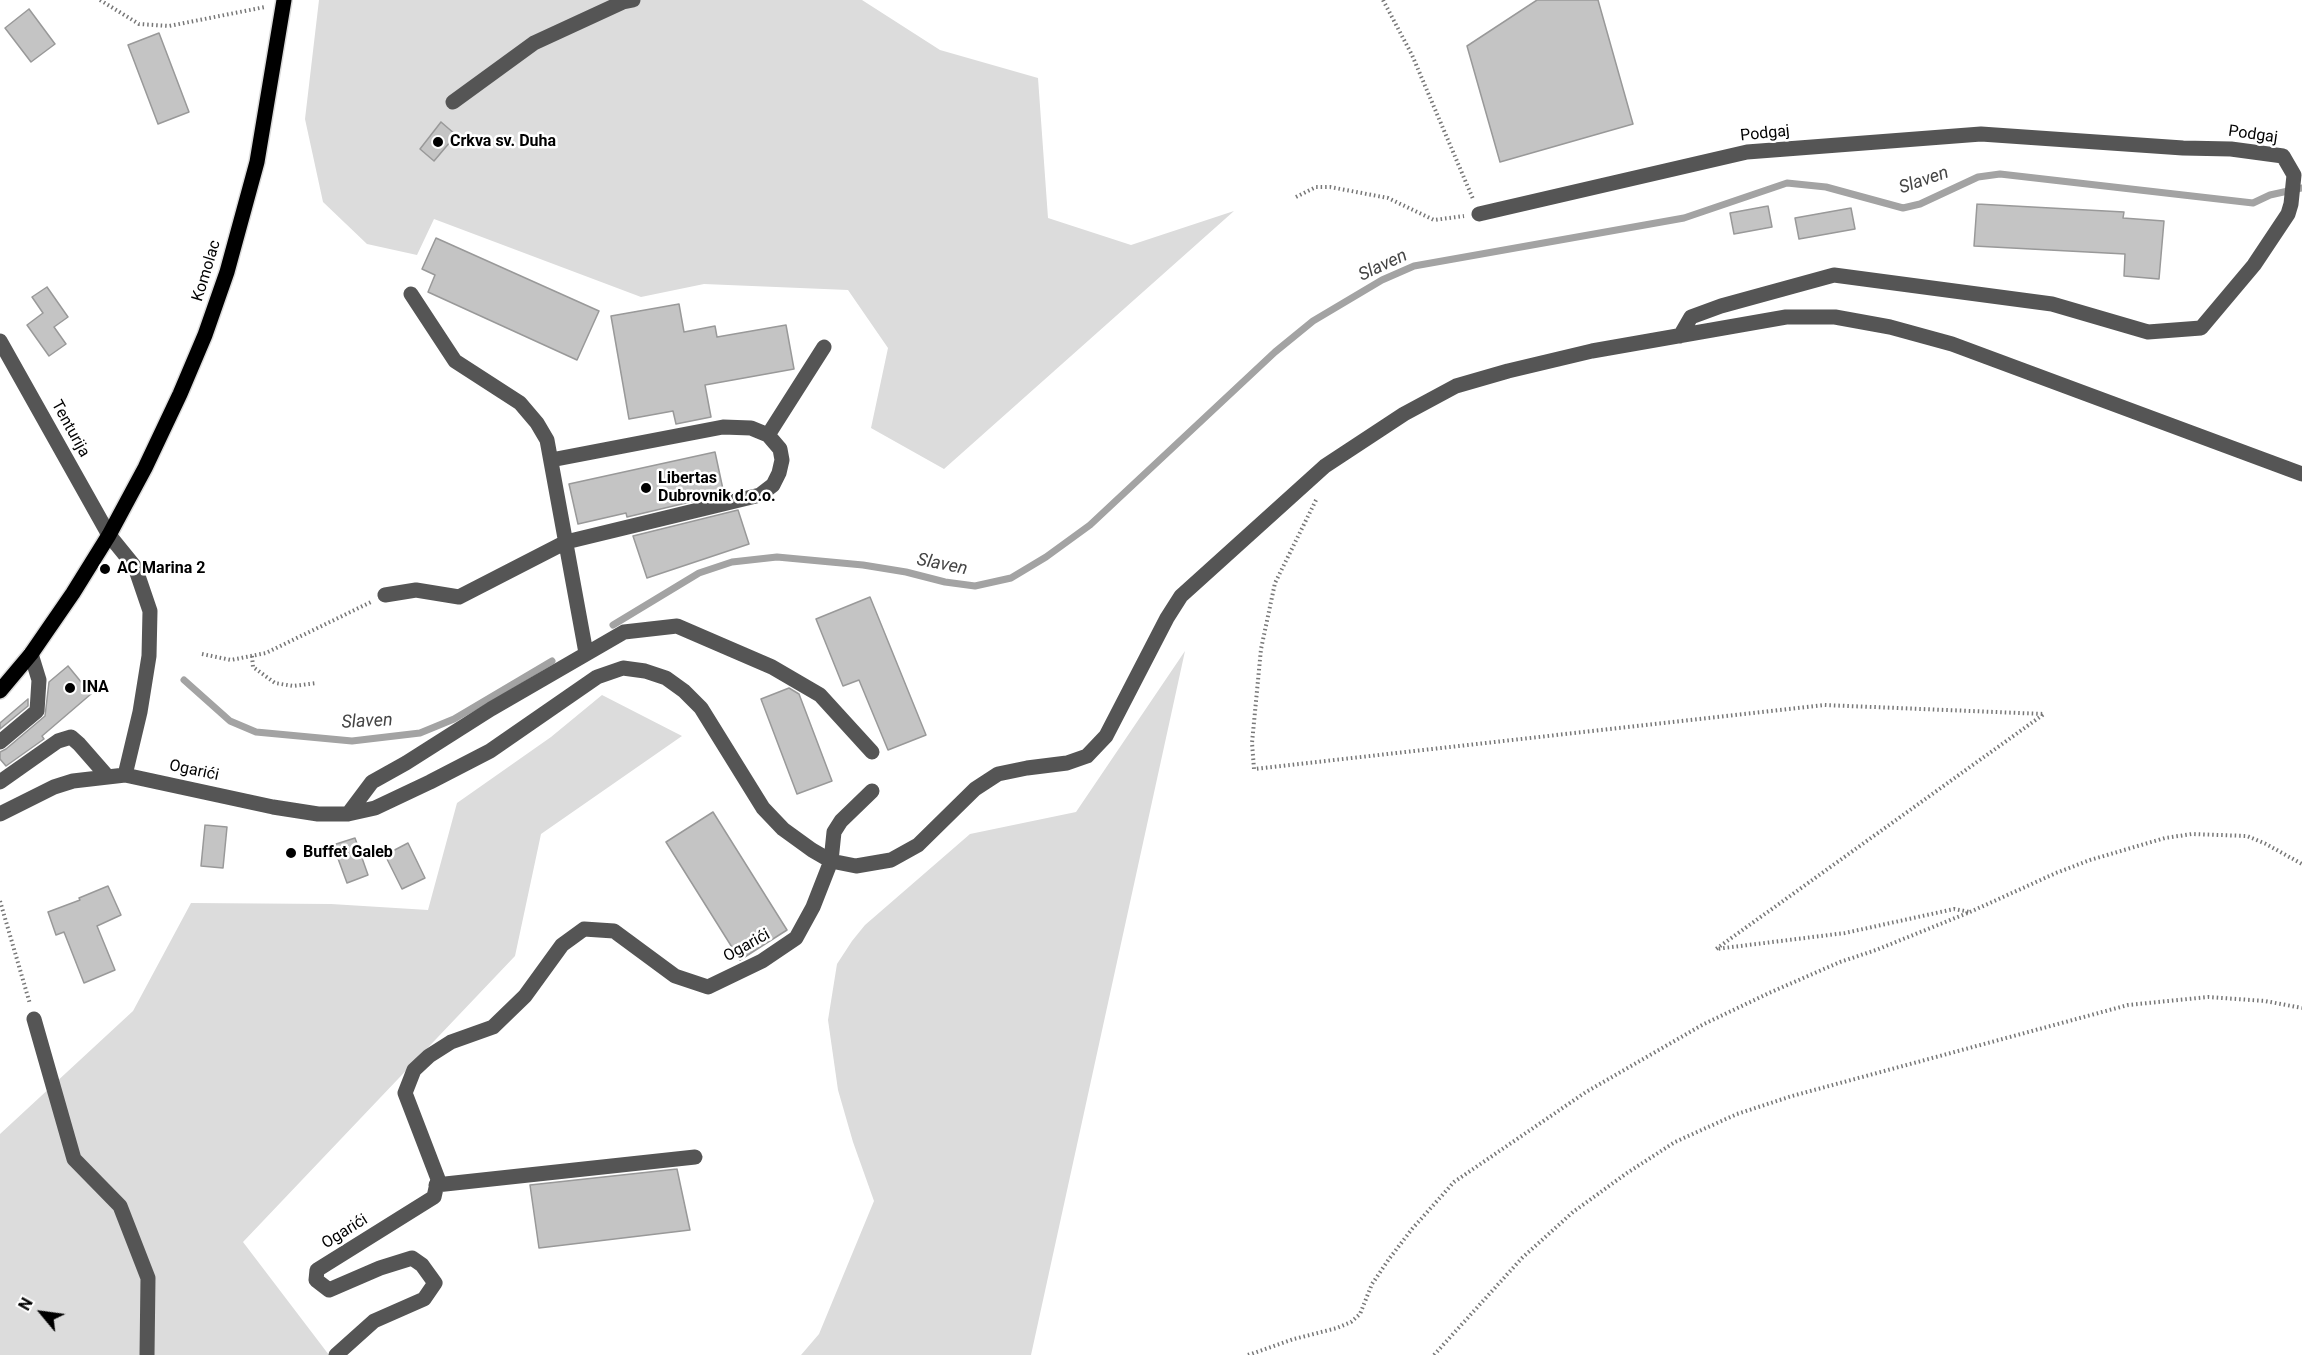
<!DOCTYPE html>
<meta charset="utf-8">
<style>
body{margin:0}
#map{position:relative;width:2302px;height:1355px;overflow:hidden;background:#fff;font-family:Roboto,sans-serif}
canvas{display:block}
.north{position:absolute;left:12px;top:1283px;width:60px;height:60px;-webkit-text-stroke:4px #fff;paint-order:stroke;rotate:299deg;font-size:16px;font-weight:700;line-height:24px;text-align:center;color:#000}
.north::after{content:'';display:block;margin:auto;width:21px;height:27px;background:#000;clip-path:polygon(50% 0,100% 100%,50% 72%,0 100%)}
</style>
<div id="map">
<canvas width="2302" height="1355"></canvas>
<div class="north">N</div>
</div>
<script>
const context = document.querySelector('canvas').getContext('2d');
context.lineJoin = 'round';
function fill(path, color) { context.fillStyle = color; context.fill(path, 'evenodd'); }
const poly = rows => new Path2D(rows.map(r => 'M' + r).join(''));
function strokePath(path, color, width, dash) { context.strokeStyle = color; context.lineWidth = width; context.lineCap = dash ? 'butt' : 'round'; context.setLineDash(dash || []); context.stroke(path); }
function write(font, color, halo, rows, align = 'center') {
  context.font = font + ' Roboto,sans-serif'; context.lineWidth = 5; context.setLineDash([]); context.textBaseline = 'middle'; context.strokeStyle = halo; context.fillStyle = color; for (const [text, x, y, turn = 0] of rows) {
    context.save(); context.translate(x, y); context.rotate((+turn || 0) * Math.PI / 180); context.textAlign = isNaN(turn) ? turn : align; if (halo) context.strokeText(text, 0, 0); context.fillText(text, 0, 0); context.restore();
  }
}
const green = poly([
 [319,0,862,0,940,50,1038,78,1048,218,1131,245,1234,211,944,469,871,428,888,348,848,290,704,284,641,297,434,219,417,255,367,244,323,202,305,119],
 [1185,651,1031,1355,801,1355,819,1334,874,1201,853,1142,838,1090,828,1020,837,964,852,941,865,925,970,834,1076,812],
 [602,695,682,736,541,834,515,956,243,1242,329,1355,0,1355,0,1134,133,1011,191,903,331,904,428,910,457,803,551,737]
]);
const stream = poly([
 [613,625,699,573,732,562,777,557,863,565,906,572,945,582,975,586,1011,578,1046,557,1090,525,1275,352,1313,321,1382,280,1414,266,1684,218,1787,183,1826,187,1903,208,1920,204,1978,177,2000,174,2253,203,2270,195,2302,188],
 [184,680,230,721,256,732,352,741,420,733,454,719,552,661]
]);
const building = poly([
 [1537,0,1598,0,1633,124,1500,162,1467,46,1537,0],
 [29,9,55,44,31,62,5,28,29,9],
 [159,33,189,112,158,124,128,45,159,33],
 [441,122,456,135,434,161,420,149,441,122],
 [1977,204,2124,212,2123,218,2164,221,2159,279,2124,276,2125,254,1974,246,1977,204],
 [1768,206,1772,227,1734,234,1730,213,1768,206],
 [1851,208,1855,229,1799,239,1795,218,1851,208],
 [436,238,599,311,577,360,428,292,435,275,422,269,436,238],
 [47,287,68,317,54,327,66,344,49,356,27,325,43,313,32,297,47,287],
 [679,304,684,332,715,326,717,337,786,325,794,369,705,385,711,417,676,424,673,411,629,419,611,316,679,304],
 [715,452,724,494,627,517,626,513,578,524,569,484,715,452],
 [738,510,749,544,647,578,633,536,738,510],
 [870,597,926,735,888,750,859,680,843,686,816,619,870,597],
 [68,666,91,694,42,736,44,739,6,766,0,759,0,752,6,749,45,716,49,682,68,666],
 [789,688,799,694,832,781,797,794,761,699,789,688],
 [28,699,28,706,0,729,0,723,28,699],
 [713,812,787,930,740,960,666,842,713,812],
 [205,825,227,827,223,868,201,866,205,825],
 [355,838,368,875,347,883,333,845,355,838],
 [408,843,425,878,402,889,385,855,408,843],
 [108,886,121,915,97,926,115,970,84,983,64,932,56,935,48,912,80,900,79,898,108,886],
 [677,1169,690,1230,539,1248,530,1185,677,1169]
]);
const path = poly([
 [100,0,139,24,169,26,265,7],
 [1383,0,1412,55,1473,199],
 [1296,197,1316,187,1330,187,1388,198,1434,220,1464,216],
 [1316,500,1275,583,1261,649,1252,743,1254,769,1824,705,2044,714,1716,949,1845,933,1954,909,1970,912],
 [202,654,231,660,266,653,371,602],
 [252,656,253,667,275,683,293,686,317,683],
 [0,901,30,1004],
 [1248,1355,1294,1339,1337,1328,1351,1322,1360,1314,1372,1284,1389,1259,1412,1229,1454,1182,1586,1092,1704,1024,1769,993,1840,962,1876,950,1970,912,2056,873,2090,860,2165,838,2192,834,2247,836,2266,844,2302,864],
 [1434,1355,1522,1258,1573,1212,1627,1173,1675,1142,1737,1114,1792,1096,2128,1005,2208,997,2265,1001,2302,1008]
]);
const minor = poly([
 [453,102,534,43,623,2,633,0],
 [1479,214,1747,152,1981,134,2183,148,2231,149,2283,156,2294,175,2291,204,2288,214,2254,265,2201,328,2148,332,2052,304,1834,275,1721,306,1691,317,1680,336],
 [411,294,455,361,520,403,537,423,547,440,586,653],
 [0,341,109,535,135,567,150,611,149,656,140,712,125,775],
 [768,435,824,347],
 [385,595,416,590,459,597,566,542,760,495,773,485,779,473,782,460,780,449,768,435,751,428,723,427,551,460],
 [0,742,37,711,39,680,31,654],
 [0,782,58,741,71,737,79,744,107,776],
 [0,814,54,787,73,781,125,775,273,807,318,814,348,814,375,808,430,782,490,751,597,677,623,668,645,671,666,678,684,691,701,708,763,808,783,829,812,850,831,861,856,866,891,860,918,845,975,789,998,774,1027,768,1067,763,1087,756,1106,736,1167,618,1181,596,1325,466,1404,414,1456,386,1508,371,1592,351,1786,317,1835,317,1890,327,1952,344,2302,474],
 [348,814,372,782,406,763,491,709,624,632,677,626,772,667,820,695,872,752],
 [34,1019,74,1159,120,1206,148,1278,147,1355],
 [436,1185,695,1157],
 [336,1355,374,1321,424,1299,435,1283,422,1265,412,1258,380,1268,329,1290,316,1280,317,1270,434,1197,438,1179,405,1093,414,1070,429,1056,451,1042,493,1027,525,996,562,945,584,929,614,931,675,976,708,987,762,961,796,938,813,907,831,861,834,832,841,821,872,791]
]);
const major = poly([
 [0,691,31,654,73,593,109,535,145,468,180,394,205,335,227,272,257,162,284,0]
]);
const markers = [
 [438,142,6,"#000"],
 [646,488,6,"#000"],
 [105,569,6,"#000"],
 [70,688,6,"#000"],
 [291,853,6,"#000"]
];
const streetNames = [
 ["Podgaj",1765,134,-6],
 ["Podgaj",2253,135,8],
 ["Komolac",207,271,-73],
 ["Tenturija",70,429,61],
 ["Ogarići",194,771,12],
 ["Ogarići",747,946,-29],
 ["Ogarići",345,1232,-32]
];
const poiNames = [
 ["Crkva sv. Duha",450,142],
 ["Libertas",658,479],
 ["Dubrovnik d.o.o.",658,497],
 ["AC Marina 2",117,569],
 ["INA",82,688],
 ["Buffet Galeb",303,853]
];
const waterNames = [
 ["Slaven",1924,181,-19],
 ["Slaven",1383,266,-25],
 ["Slaven",942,565,11],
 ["Slaven",367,722,-3]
];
fill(green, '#dcdcdc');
strokePath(stream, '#a3a3a3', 7);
fill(building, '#c4c4c4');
strokePath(building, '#999', 1.5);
strokePath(major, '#dbdbdb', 18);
strokePath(path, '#777', 4, [1.5, 3]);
strokePath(minor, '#555', 15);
strokePath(major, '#000', 15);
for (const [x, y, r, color] of markers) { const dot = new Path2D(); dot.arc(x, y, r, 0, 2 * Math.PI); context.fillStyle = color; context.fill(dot); strokePath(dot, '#fff', 2); }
write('16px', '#000', '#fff', streetNames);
write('bold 16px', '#000', '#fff', poiNames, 'left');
write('italic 18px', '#444', '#fff', waterNames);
</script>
